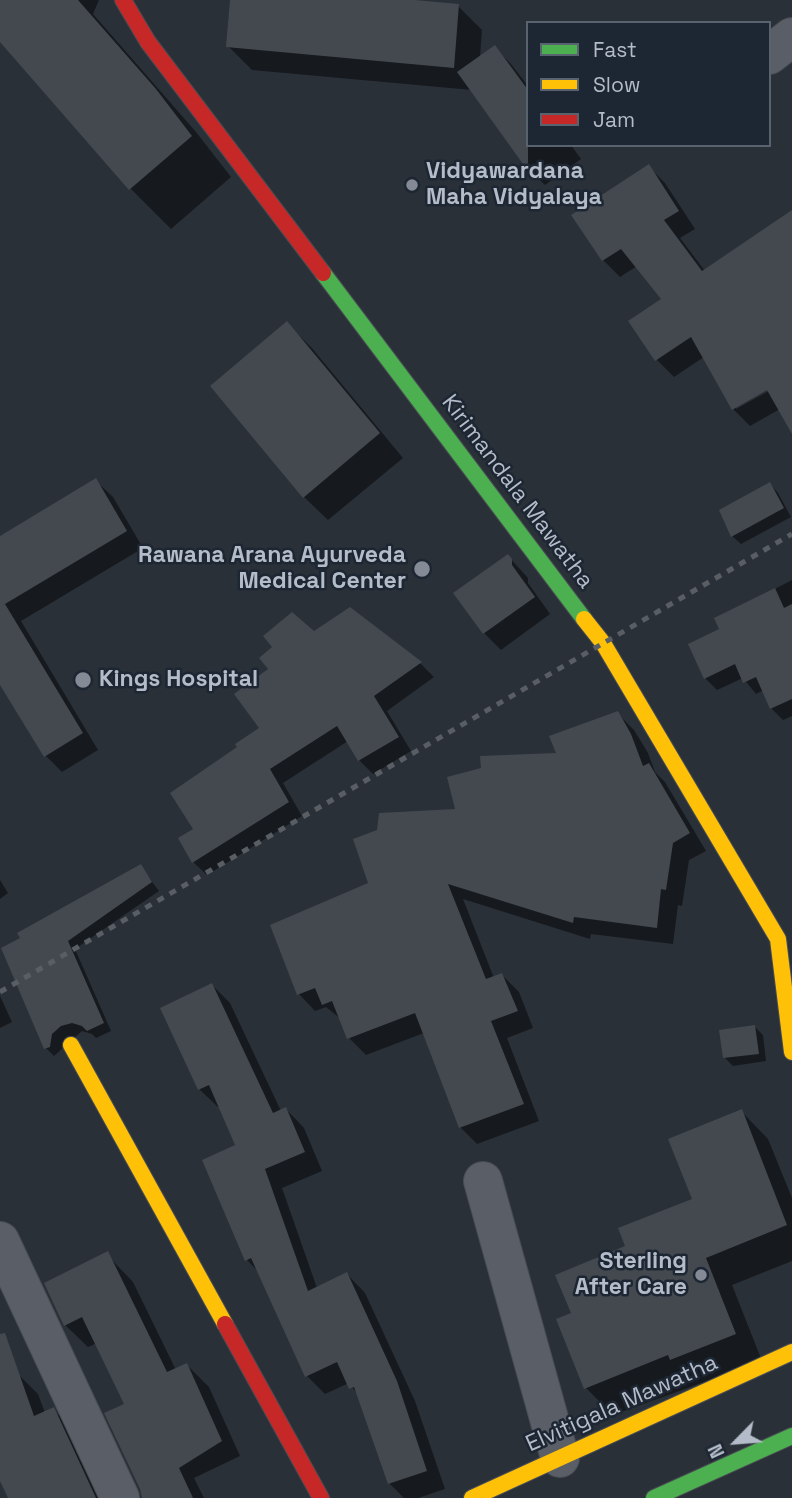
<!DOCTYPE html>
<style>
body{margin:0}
#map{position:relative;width:792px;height:1498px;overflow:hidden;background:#2a3038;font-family:"Space Grotesk",sans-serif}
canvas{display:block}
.legend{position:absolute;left:526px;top:21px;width:245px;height:126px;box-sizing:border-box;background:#1d2633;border:2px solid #59626f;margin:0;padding:9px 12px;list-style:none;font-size:21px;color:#b4bcc9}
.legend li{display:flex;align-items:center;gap:14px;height:35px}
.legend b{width:35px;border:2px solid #59626f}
.north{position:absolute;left:701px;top:1407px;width:70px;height:70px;-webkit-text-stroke:5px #1d2633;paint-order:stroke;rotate:245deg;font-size:19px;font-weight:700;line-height:28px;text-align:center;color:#b4bcc9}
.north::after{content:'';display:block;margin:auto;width:24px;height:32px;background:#b4bcc9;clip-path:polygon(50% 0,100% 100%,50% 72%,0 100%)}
</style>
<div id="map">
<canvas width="792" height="1498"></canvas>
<ul class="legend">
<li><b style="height:9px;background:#4caf50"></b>Fast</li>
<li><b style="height:9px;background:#ffc107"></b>Slow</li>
<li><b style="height:9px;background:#c62828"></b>Jam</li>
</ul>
<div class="north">N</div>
</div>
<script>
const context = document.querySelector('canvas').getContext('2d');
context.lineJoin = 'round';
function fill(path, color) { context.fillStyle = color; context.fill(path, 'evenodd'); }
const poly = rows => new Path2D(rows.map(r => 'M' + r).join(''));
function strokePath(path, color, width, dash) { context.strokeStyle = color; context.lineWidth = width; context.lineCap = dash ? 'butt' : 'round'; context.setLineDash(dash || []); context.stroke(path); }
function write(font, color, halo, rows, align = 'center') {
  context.font = font + ' "Space Grotesk",sans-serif'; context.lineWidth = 5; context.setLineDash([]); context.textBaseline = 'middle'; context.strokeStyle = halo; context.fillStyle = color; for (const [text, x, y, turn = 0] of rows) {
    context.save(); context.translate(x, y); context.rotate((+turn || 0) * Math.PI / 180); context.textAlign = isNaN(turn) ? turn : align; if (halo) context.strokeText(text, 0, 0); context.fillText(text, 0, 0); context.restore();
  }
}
const shadow = poly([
 [0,0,99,0,93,14,196,132,231,177,171,229,131,189,0,40],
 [232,0,396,0,458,6,482,30,480,57,494,47,511,64,528,86,528,145,571,145,581,159,545,185,528,169,472,90,252,70,228,46],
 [648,166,665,183,695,229,680,238,705,271,792,221,792,430,780,409,750,426,733,409,704,357,674,377,657,360,631,321,663,299,637,266,620,277,603,260],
 [774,384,776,387,736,409,736,405],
 [287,324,311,347,403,458,328,520,304,497,212,386],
 [96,481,113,497,143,548,21,621,98,750,62,772,45,755,0,674,0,555],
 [770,484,778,493,791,517,741,544,732,536],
 [508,556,528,578,528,583,550,614,501,650,484,633],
 [792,580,792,716,783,720,771,708,764,690,756,694,743,678,717,690,705,678,722,630,716,619],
 [350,609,421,664,434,677,387,711,411,751,373,774,359,760,348,741,283,783,302,816,207,875,193,862,195,830,240,748,261,729,314,633],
 [617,713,634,730,648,753,655,772,665,782,706,851,689,860,682,906,678,905,673,944,591,934,590,939,463,899,494,978,502,975,519,992,533,1028,507,1038,539,1121,477,1144,460,1127,424,1033,366,1055,349,1038,342,1020,326,1007,315,1011,299,994,370,884,457,811,559,755],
 [141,867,159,891,75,949,111,1031,96,1038,92,1034,82,1031,54,1056,46,1048,4,949],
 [0,880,8,893,0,899],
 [212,985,230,1003,281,1111,286,1109,304,1128,322,1171,282,1188,317,1288,347,1274,365,1293,415,1401,445,1489,418,1498,404,1498,389,1483,359,1396,349,1383,325,1394,307,1376,260,1273,247,1260,237,1146,220,1106,218,1107,199,1089],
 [0,996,12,1022,0,1028],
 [755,1027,763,1035,766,1061,733,1066,724,1057],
 [741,1111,768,1139,792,1198,792,1261,732,1285,762,1361,613,1415,586,1388,573,1314,627,1247,695,1200],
 [111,1259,133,1282,176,1370,187,1365,209,1387,240,1456,194,1478,204,1498,143,1498,126,1405,97,1343,88,1347,65,1325],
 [18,1374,38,1394,45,1413,53,1409,73,1430,105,1498,10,1498,0,1477,0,1380]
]);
const building = poly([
 [0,0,78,0,156,89,192,136,129,190,0,42],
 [230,0,415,0,459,4,454,68,226,47],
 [495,45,528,90,528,171,457,72],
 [649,164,679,211,664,220,702,271,792,210,792,434,767,390,732,410,691,337,655,361,628,321,661,299,621,249,602,261,571,215],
 [287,321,380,433,303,498,210,386],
 [96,478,127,531,5,604,83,733,44,757,0,685,0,536],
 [770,482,784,508,731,537,719,510],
 [508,554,512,559,512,565,535,597,483,634,453,593],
 [775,588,784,608,792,604,792,699,770,709,756,677,743,683,735,664,704,679,688,644,719,629,714,618],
 [350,607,422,662,374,696,399,737,358,761,337,726,270,769,289,802,192,863,178,838,193,829,170,793,237,747,235,744,259,728,234,694,268,669,259,658,272,647,263,636,292,612,314,631],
 [618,711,631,734,643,766,649,763,690,833,673,843,666,890,661,889,657,928,574,917,573,923,448,884,486,979,502,973,518,1011,491,1021,524,1104,459,1128,415,1013,347,1039,332,1001,322,1005,315,988,297,995,270,925,368,883,353,839,377,830,379,813,455,809,447,777,481,768,480,756,556,753,549,736],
 [141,864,152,882,68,941,104,1023,87,1031,82,1026,72,1023,61,1026,52,1034,50,1047,44,1049,1,948,20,938,17,933],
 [212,983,273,1113,286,1107,305,1152,265,1169,308,1291,347,1272,397,1381,427,1471,388,1484,354,1387,349,1389,337,1362,305,1377,251,1258,245,1261,202,1160,235,1145,209,1085,198,1090,160,1008],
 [755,1025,759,1054,723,1058,719,1030],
 [742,1109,787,1225,706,1258,736,1334,670,1360,668,1355,584,1389,556,1319,571,1313,555,1275,625,1246,618,1228,692,1199,668,1139],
 [108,1251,167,1372,187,1363,222,1441,179,1468,193,1498,142,1498,140,1489,104,1413,124,1404,82,1317,64,1326,44,1283],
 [5,1333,34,1416,54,1407,96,1498,8,1498,0,1481,0,1334]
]);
const street = poly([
 [769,55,792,37],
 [483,1181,560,1458],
 [0,1241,120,1498]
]);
const fast = poly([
 [323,273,584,619],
 [654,1498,792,1436]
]);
const slow = poly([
 [584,619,603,643,778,939,792,1052],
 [71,1045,225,1324],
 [472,1498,792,1352]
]);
const jam = poly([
 [123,0,148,42,323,273],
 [225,1324,321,1498]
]);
const rail = poly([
 [0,992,792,534]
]);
const markers = [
 [412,185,7,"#848b96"],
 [422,569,9,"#848b96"],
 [83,680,9,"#848b96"],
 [701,1275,7,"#848b96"]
];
const poiNames = [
 ["Vidyawardana",426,172],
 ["Maha Vidyalaya",426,198],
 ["Rawana Arana Ayurveda",406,556,"right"],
 ["Medical Center",406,582,"right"],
 ["Kings Hospital",99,680],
 ["Sterling",687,1262,"right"],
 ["After Care",687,1288,"right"]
];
const streetNames = [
 ["Kirimandala Mawatha",517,492,53],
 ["Elvitigala Mawatha",622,1404,-24]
];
fill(shadow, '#0007');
fill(building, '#444950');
strokePath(street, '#484c53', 40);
strokePath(fast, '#484c53', 18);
strokePath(slow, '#484c53', 18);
strokePath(jam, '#484c53', 18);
strokePath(street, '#5a5e66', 38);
strokePath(fast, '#4caf50', 16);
strokePath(slow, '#ffc107', 16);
strokePath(jam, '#c62828', 16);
strokePath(rail, '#595d64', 5, [7, 7]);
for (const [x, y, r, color] of markers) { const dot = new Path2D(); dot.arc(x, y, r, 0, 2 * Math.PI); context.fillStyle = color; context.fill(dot); strokePath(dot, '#1d2633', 2.5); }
write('bold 23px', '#b4bcc9', '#1d2633', poiNames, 'left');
write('23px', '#b4bcc9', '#1d2633', streetNames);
</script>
